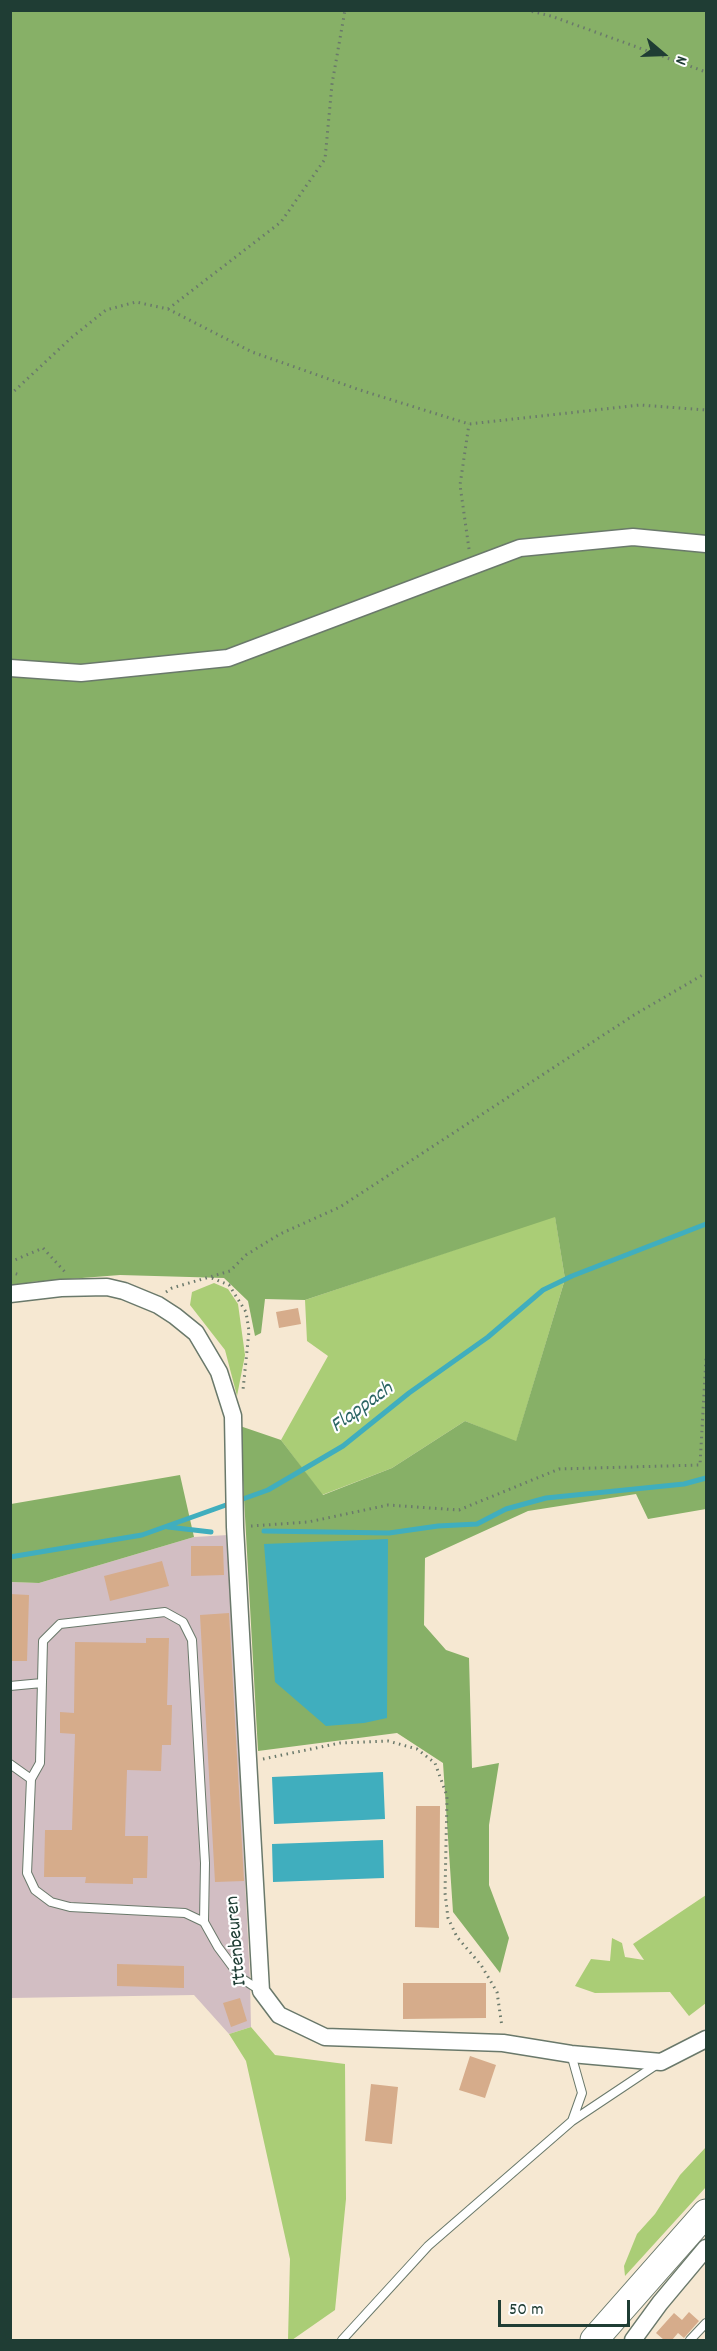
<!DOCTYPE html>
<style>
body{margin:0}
#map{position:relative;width:717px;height:2351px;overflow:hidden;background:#f6e8d2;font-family:Dekko,sans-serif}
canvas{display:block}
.frame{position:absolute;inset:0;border:12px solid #1f3d34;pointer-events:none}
.north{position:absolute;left:633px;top:24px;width:60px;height:60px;-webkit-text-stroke:4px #fff;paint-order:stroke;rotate:109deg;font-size:16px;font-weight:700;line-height:24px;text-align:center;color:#1f3d34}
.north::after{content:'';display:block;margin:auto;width:21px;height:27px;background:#1f3d34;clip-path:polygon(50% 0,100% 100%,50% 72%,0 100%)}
.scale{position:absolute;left:498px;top:2300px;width:132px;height:27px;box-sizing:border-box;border:3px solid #1f3d34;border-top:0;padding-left:8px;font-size:18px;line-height:21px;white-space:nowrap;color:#1f3d34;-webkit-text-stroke:4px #fff;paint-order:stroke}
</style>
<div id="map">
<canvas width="717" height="2351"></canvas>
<div class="frame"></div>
<div class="north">N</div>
<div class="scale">50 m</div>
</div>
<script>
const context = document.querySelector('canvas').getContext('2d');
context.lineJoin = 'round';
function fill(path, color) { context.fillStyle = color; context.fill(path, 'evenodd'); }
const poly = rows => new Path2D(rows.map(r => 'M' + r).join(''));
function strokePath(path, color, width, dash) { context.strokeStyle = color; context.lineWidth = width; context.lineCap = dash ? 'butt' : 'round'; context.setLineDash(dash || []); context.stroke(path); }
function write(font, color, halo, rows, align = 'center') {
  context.font = font + ' Dekko,sans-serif'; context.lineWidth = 4.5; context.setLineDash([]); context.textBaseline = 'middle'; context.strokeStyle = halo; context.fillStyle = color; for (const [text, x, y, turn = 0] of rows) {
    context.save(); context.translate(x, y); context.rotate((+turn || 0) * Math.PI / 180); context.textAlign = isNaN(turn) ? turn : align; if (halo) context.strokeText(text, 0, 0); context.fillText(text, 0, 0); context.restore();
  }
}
const industrial = poly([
 [228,1535,250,1980,251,2027,229,2034,194,1995,11,1998,10,1582,39,1583,194,1537]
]);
const green = poly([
 [555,1216,565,1279,516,1442,465,1421,392,1468,322,1495,281,1440,328,1356,307,1341,305,1300],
 [214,1283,228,1289,238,1304,245,1355,237,1396,225,1350,190,1305,192,1292],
 [706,1895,706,2003,689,2016,670,1992,595,1993,575,1986,591,1959,610,1961,612,1938,622,1943,625,1957,644,1960,633,1944],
 [251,2027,275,2055,345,2064,346,2199,335,2310,292,2340,288,2340,290,2259,246,2061,229,2034],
 [706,2147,706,2187,625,2276,624,2266,637,2234,655,2214,680,2175]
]);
const forest = poly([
 [11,11,706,11,706,1509,648,1519,636,1494,528,1511,425,1558,424,1625,446,1650,469,1658,472,1768,499,1763,489,1825,489,1885,509,1938,500,1973,453,1912,443,1763,397,1733,258,1751,240,1426,281,1440,323,1495,392,1468,465,1421,516,1441,565,1279,555,1217,305,1300,265,1299,261,1333,255,1336,248,1301,224,1278,120,1275,31,1282,11,1298],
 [180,1475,194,1537,39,1583,11,1582,11,1504]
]);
const water = poly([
 [388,1539,387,1718,364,1723,326,1726,275,1682,264,1544],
 [383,1772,385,1819,274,1824,272,1777],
 [383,1840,384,1878,273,1882,272,1844]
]);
const stream = poly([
 [168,1527,211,1532],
 [264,1531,389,1533,438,1526,477,1524,506,1509,546,1498,684,1484,706,1478],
 [10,1557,142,1535,268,1490,343,1446,409,1393,488,1337,543,1290,572,1276,706,1224]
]);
const building = poly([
 [298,1308,301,1324,279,1328,276,1312],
 [191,1546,223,1546,224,1575,191,1576],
 [162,1561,169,1586,110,1601,104,1576],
 [10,1594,29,1595,27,1661,10,1661],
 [229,1613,244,1881,215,1882,200,1615],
 [146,1638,169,1638,167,1705,172,1705,171,1745,162,1745,161,1771,127,1770,125,1836,148,1836,147,1878,133,1878,133,1884,85,1883,86,1877,44,1877,45,1830,72,1830,75,1734,60,1733,60,1712,74,1713,75,1642,146,1643],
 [416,1806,440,1806,439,1928,415,1927],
 [117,1964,184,1966,184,1988,117,1986],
 [403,1983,486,1983,486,2018,403,2019],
 [240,1998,247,2021,231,2027,223,2003],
 [470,2056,496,2065,485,2098,459,2090],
 [371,2084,398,2087,392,2144,365,2141],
 [689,2312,699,2321,684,2338,678,2333,672,2340,664,2340,656,2333,674,2313,682,2320]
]);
const path = poly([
 [526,10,551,16,706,72],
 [168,309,281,222,325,159,332,84,345,10],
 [10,395,71,338,106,310,136,302,168,309,252,352,360,390,469,424,640,405,706,410],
 [469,549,460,485,469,424],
 [10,1262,43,1248,65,1272],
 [10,1272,20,1275],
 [212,1278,229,1285,246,1312,249,1331,243,1390],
 [166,1292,172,1288,230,1271,246,1255,280,1234,340,1207,634,1015,706,973],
 [251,1526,308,1522,388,1505,459,1510,559,1469,700,1465,706,1358],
 [263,1759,340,1743,388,1741,417,1749,435,1763,447,1796,445,1893,448,1918,457,1937,481,1965,497,1992,502,2027]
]);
const lane = poly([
 [10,1686,42,1683],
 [10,1764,31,1779],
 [204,1922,205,1863,192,1640,183,1622,165,1612,60,1624,43,1641,40,1763,31,1779,27,1873,35,1890,51,1902,70,1907,185,1913,204,1922,218,1947,241,1978,261,1991],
 [571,2054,582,2093,572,2121],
 [342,2340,428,2246,572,2121,659,2063],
 [690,2340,706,2323]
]);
const street = poly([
 [10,668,81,673,228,658,520,548,633,537,706,544],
 [10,1294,61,1288,107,1287,124,1291,158,1305,175,1316,196,1333,219,1372,233,1416,235,1527,261,1991,279,2015,325,2037,503,2043,571,2054,661,2062,706,2039],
 [633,2340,660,2303,706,2248]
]);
const primary = poly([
 [594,2340,706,2213]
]);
const streetNames = [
 ["Ittenbeuren",238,1941,-95]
];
const waterNames = [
 ["Flappach",363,1409,-36]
];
fill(industrial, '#d2bec3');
fill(green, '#aacd76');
fill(forest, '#87b067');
fill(water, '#40aebe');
strokePath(stream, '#40aebe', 5);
fill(building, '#d6ac8b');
strokePath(lane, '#6a796b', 10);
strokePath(street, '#6a796b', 19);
strokePath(primary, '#6a796b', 29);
strokePath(path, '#6a796b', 3, [1.5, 4.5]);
strokePath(lane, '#fff', 8);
strokePath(street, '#fff', 16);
strokePath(primary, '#fff', 27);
write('20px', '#1f3d34', '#fff', streetNames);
write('italic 21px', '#2b6564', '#fff', waterNames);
</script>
